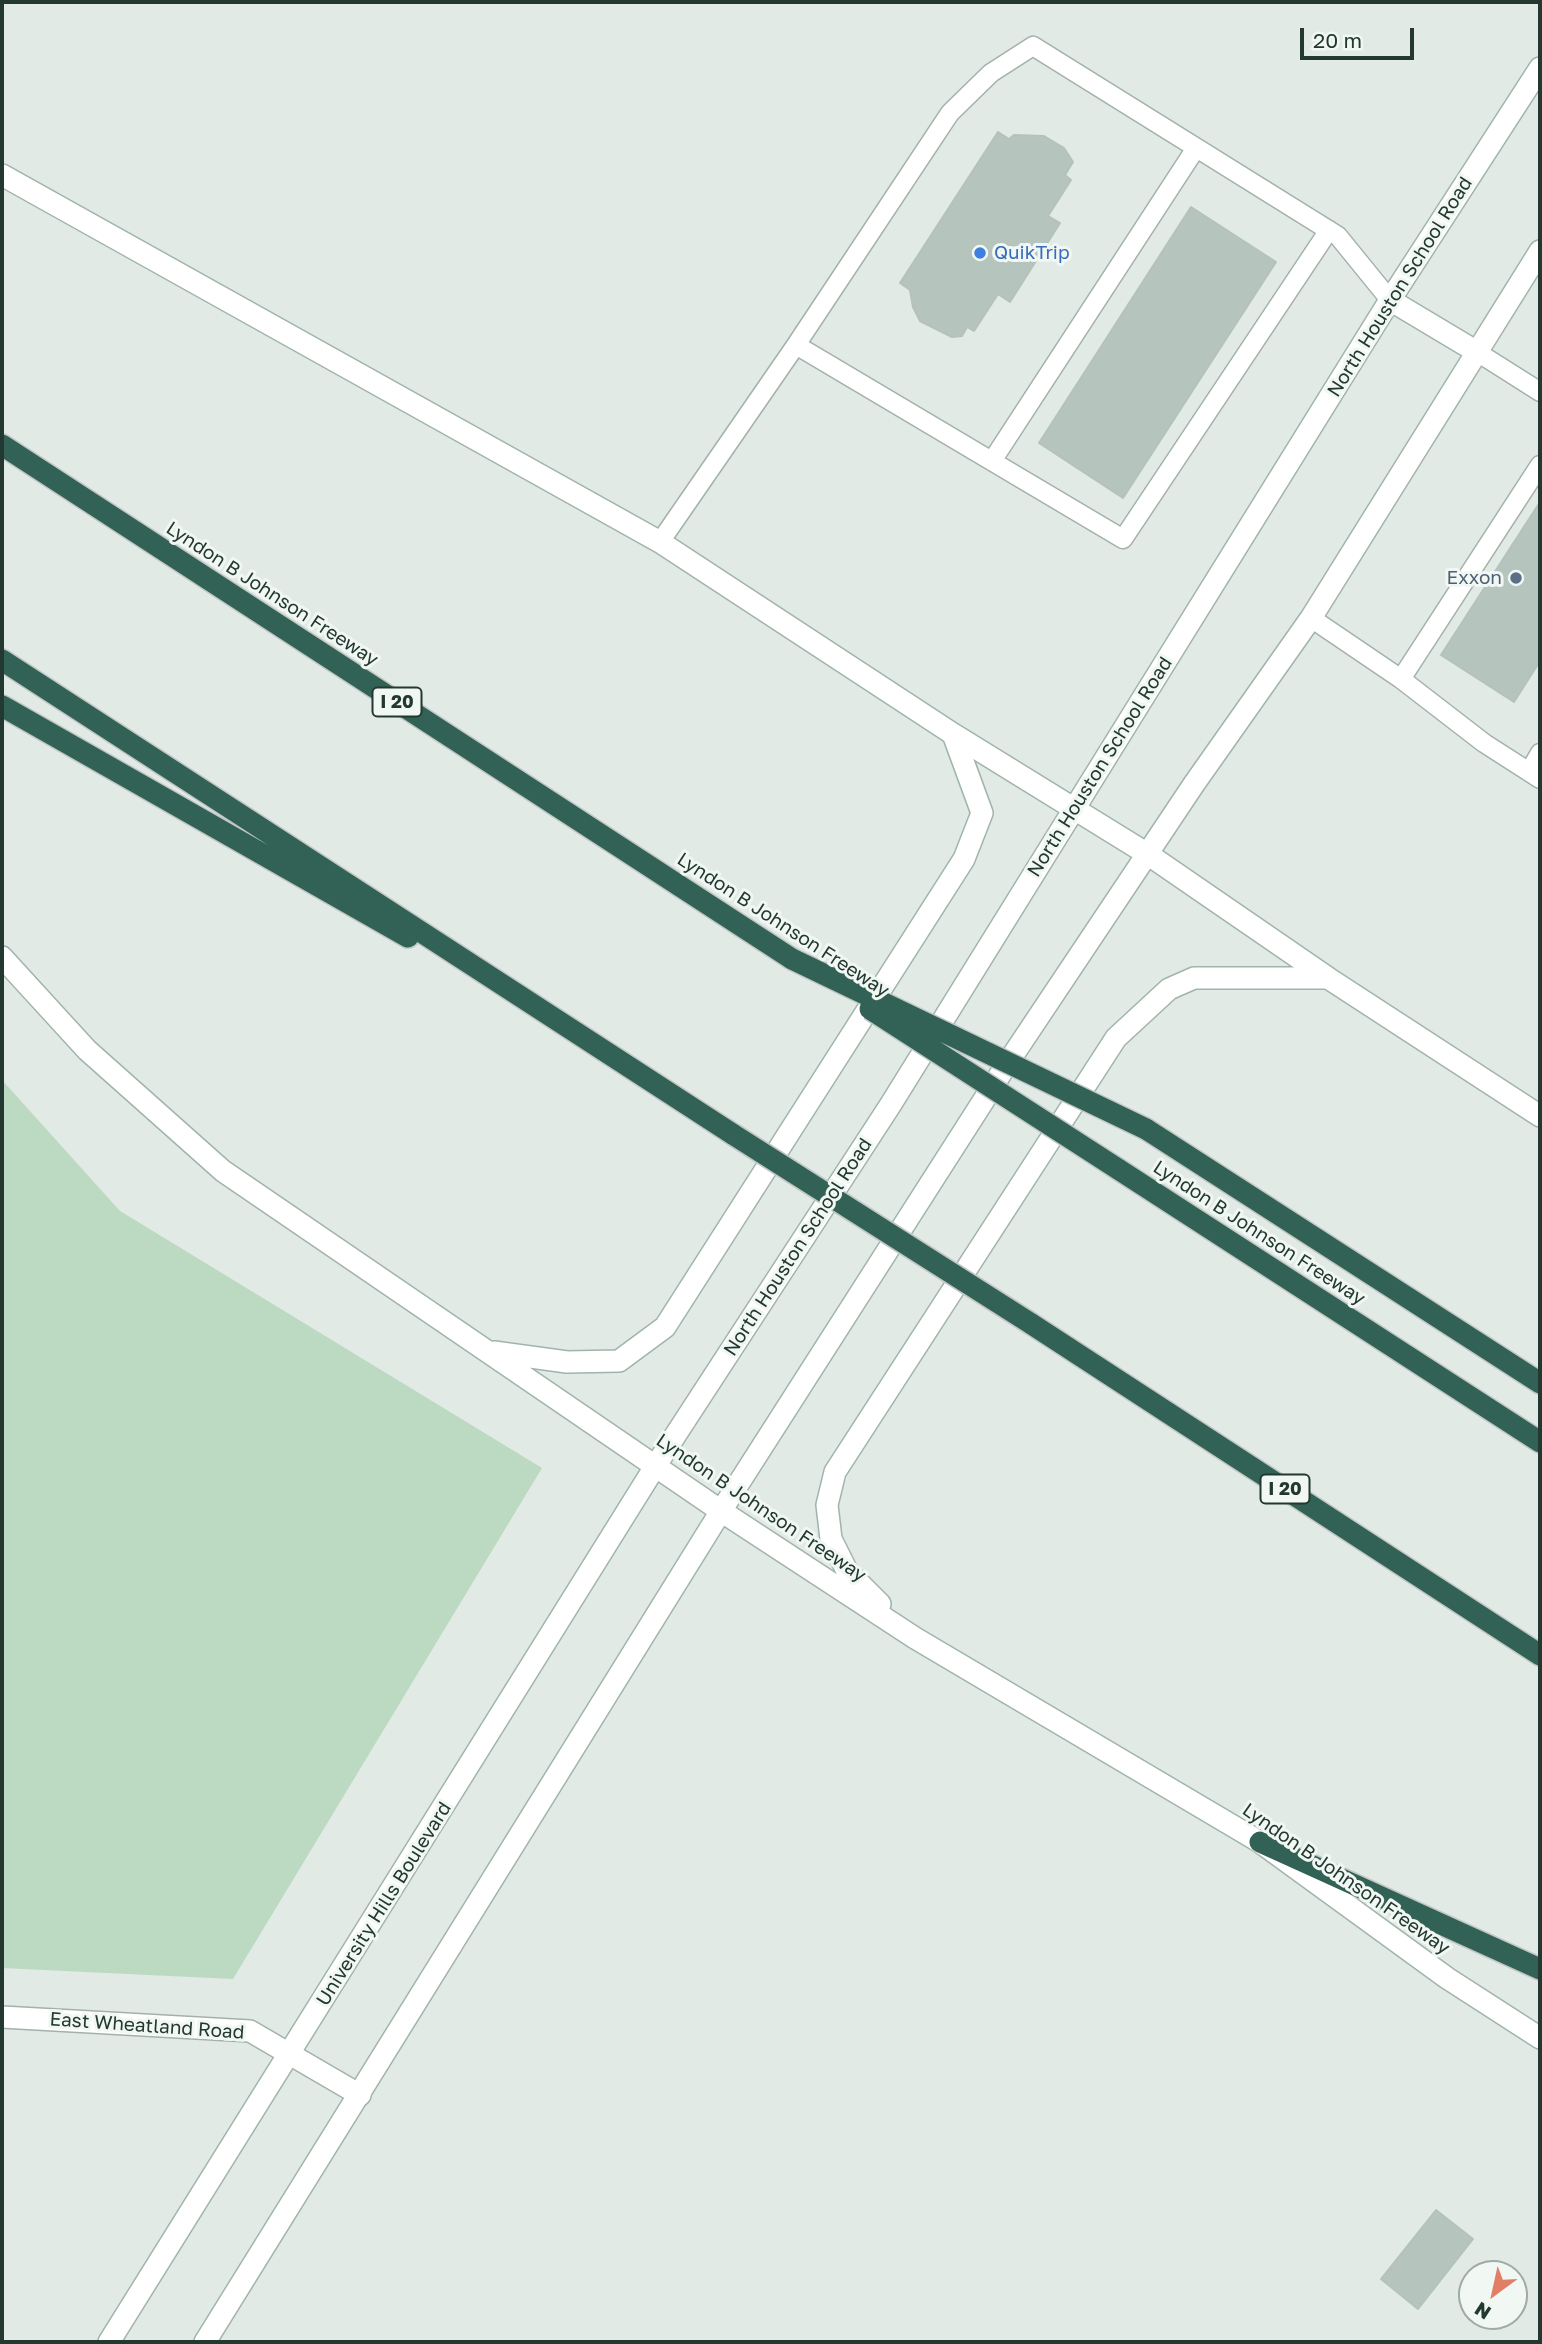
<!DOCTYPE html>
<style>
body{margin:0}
#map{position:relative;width:1542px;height:2344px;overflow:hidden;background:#e1eae5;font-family:"Golos Text",sans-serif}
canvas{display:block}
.frame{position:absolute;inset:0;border:4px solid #233831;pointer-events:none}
.north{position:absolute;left:1458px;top:2260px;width:70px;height:70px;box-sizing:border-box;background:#f1f7f3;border:2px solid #9faba5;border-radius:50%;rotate:213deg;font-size:19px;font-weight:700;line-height:28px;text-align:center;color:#233831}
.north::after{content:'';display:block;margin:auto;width:24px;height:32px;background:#e27d66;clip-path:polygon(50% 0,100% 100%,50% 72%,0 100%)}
.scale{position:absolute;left:1300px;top:28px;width:114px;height:32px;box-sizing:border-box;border:4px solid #233831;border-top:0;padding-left:9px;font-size:21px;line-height:24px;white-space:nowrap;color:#233831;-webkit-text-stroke:5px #f1f7f3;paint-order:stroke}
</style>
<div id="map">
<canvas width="1542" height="2344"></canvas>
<div class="frame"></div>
<div class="north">N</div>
<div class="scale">20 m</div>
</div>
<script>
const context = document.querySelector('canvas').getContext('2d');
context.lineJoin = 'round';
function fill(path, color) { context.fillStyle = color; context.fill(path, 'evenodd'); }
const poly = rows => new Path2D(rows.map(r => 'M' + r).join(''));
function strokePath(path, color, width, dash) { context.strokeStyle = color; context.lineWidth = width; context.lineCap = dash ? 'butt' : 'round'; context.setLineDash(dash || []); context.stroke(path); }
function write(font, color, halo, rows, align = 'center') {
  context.font = font + ' "Golos Text",sans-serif'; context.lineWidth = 6; context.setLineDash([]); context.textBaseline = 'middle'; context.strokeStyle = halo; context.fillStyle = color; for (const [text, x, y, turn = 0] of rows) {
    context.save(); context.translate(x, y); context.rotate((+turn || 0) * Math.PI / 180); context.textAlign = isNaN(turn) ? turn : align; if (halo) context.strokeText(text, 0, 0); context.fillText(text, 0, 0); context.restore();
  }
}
const green = poly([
 [2,1080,120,1211,542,1468,233,1979,2,1968]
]);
const building = poly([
 [998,132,1009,139,1014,135,1044,136,1064,148,1073,162,1065,175,1071,180,1048,216,1060,223,1010,302,998,294,974,331,967,327,962,336,952,337,920,321,913,307,910,290,900,283,998,132],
 [1191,207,1276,262,1123,498,1039,443,1191,207],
 [1540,502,1540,661,1514,702,1441,655,1540,502],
 [1436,2210,1473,2239,1418,2309,1381,2279,1436,2210]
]);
const service = poly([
 [796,345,1123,539,1329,230],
 [1477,352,1540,392],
 [992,461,1196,148],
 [660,542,796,345,950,113,991,73,1033,46,1338,236,1390,300],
 [1311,618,1401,679,1484,743,1540,779],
 [1401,679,1540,465],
 [1529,772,1540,753]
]);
const minor = poly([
 [2,2017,250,2031,360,2095]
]);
const secondary = poly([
 [2,175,660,542,953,734,1149,855,1328,978,1540,1116],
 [1390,300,1477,352],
 [2,957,87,1050,223,1171,721,1511,915,1638,1260,1842,1447,1978,1540,2038],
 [494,1352,567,1362,619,1361,665,1327,964,859,982,813,953,734],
 [880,1604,847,1571,831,1539,827,1505,835,1472,1116,1038,1169,989,1194,978,1328,978],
 [109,2342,656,1465,891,1104,1390,300,1540,68],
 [205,2342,721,1511,1005,1067,1194,784,1311,618,1540,251]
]);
const motorway = poly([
 [2,445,792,959],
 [2,660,734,1135],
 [2,706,408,937],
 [1146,1129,1540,1383],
 [1118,1169,1540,1442],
 [1030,1323,1540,1655],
 [1260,1842,1540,1969]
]);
const motorwayBridge = poly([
 [792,959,1146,1129],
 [870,1009,1118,1169],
 [734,1135,1030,1323]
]);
const markers = [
 [980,253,7,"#3f7fe0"],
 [1516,578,7,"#5c6f8a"]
];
const shields = [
 [397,702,49],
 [1285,1489,49]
];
const shieldNames = [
 ["I 20",397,702],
 ["I 20",1285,1489]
];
const shopNames = [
 ["QuikTrip",994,253]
];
const streetNames = [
 ["North Houston School Road",1400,287,-58],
 ["Lyndon B Johnson Freeway",272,594,33],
 ["North Houston School Road",1100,767,-58],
 ["Lyndon B Johnson Freeway",783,925,33],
 ["Lyndon B Johnson Freeway",1259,1233,33],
 ["North Houston School Road",798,1247,-57],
 ["Lyndon B Johnson Freeway",761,1508,34],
 ["Lyndon B Johnson Freeway",1346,1879,35],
 ["University Hills Boulevard",384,1904,-58],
 ["East Wheatland Road",147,2026,4]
];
const serviceNames = [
 ["Exxon",1502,578]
];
fill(green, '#bcd9c2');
fill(building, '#b6c4be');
strokePath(building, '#b4c2bb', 2);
strokePath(service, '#a4b1ab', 21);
strokePath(minor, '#a4b1ab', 24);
strokePath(secondary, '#a1b4ac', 24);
strokePath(motorway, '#c1c7c5', 24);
strokePath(service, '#fff', 18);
strokePath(minor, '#fff', 21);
strokePath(secondary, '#fff', 21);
strokePath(motorway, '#326155', 21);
strokePath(motorwayBridge, '#c1c7c5', 24, []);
strokePath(motorwayBridge, '#326155', 21);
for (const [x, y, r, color] of markers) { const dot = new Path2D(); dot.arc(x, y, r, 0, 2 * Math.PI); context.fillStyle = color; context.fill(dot); strokePath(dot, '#f1f7f3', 2.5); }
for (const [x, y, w] of shields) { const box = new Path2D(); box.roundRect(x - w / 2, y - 14.5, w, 29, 5); context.fillStyle = '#f1f7f3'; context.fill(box); strokePath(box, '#233831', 2); }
write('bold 18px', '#233831', null, shieldNames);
write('19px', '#366cbe', '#f1f7f3', shopNames, 'left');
write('19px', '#233831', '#f1f7f3', streetNames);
write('19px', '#4e5e75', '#f1f7f3', serviceNames, 'right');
</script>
